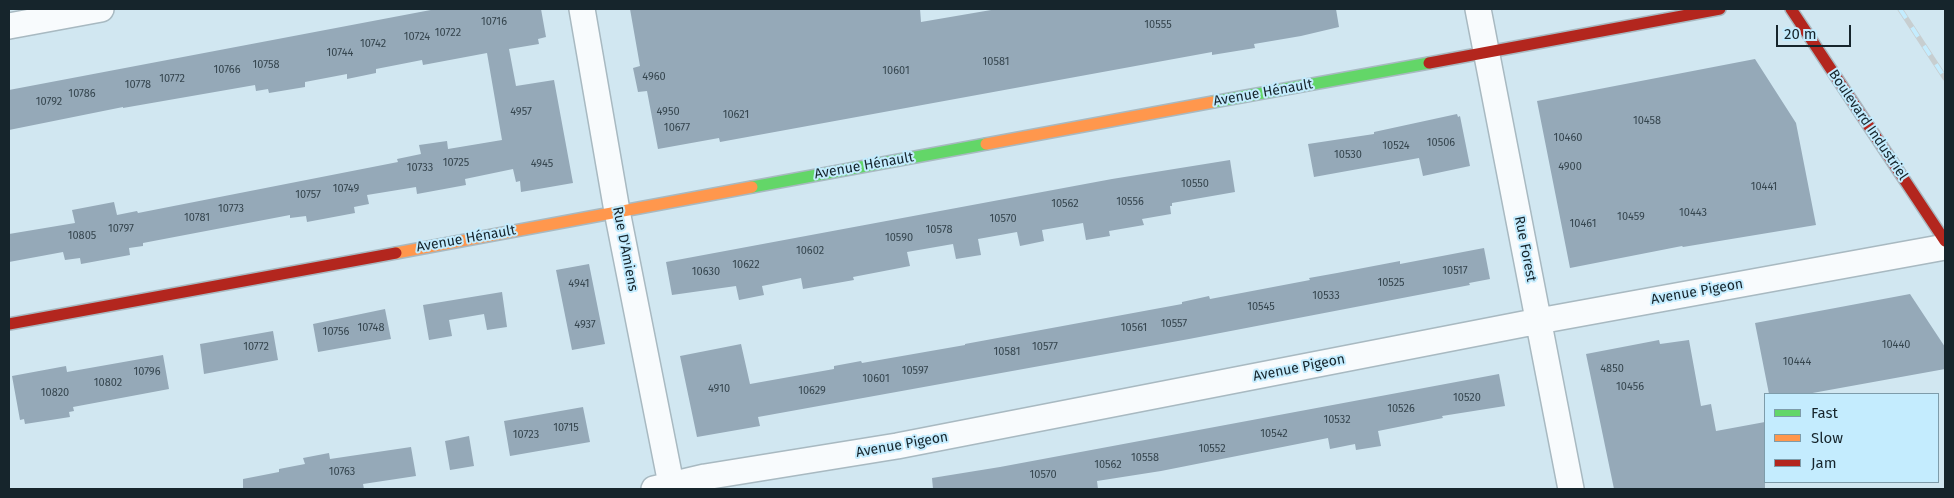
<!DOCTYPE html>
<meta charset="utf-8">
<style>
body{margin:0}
#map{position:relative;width:1954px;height:498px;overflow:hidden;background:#d1e7f1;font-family:"Fira Sans",sans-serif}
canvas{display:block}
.frame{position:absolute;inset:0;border:10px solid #16252c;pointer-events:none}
.legend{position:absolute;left:1764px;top:393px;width:175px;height:90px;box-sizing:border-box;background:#c4ecfe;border:1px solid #7e9caa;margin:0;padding:6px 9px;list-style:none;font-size:15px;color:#16252c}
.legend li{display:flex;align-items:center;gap:10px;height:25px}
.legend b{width:25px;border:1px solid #7e9caa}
.scale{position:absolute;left:1776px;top:25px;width:75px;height:22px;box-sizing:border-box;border:2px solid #16252c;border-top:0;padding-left:6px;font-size:15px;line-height:18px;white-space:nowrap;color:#16252c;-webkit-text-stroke:4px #c4ecfe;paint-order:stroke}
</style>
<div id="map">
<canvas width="1954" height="498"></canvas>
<div class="frame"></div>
<ul class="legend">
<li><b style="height:6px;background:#63d668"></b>Fast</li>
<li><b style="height:6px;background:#ff974d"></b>Slow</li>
<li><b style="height:6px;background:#b3261e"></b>Jam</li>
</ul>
<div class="scale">20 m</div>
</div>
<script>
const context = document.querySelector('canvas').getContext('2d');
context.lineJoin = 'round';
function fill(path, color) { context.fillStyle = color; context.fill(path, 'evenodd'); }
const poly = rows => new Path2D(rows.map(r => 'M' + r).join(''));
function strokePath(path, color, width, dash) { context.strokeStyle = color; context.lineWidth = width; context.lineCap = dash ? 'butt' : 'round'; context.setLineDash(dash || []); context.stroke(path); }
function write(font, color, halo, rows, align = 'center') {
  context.font = font + ' "Fira Sans",sans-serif'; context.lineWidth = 4; context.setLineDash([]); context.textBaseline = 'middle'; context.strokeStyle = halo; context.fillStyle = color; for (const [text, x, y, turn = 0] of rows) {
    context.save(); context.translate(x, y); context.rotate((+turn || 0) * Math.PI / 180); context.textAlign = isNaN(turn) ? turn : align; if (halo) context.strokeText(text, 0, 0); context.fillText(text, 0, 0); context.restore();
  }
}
const building = poly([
 [436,9,541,9,546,37,538,39,539,44,509,49,516,86,554,80,573,183,521,192,520,181,516,182,513,169,465,179,466,185,417,194,416,187,367,195,369,204,354,207,355,213,307,222,306,216,290,218,290,215,143,243,143,246,129,248,130,255,81,264,80,258,65,260,63,252,9,262,9,234,75,223,72,210,114,202,117,215,137,211,138,213,398,162,397,159,421,154,419,145,447,141,448,149,502,140,487,53,423,65,422,60,376,69,376,73,347,79,347,74,305,82,305,87,269,93,268,89,256,91,255,85,123,108,123,107,9,130,9,90],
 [630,9,920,9,921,22,997,9,1336,9,1339,27,1301,36,1254,44,1255,48,1212,55,1212,52,720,142,719,138,658,149,647,91,638,92,633,68,640,66],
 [1755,59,1796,123,1816,225,1683,247,1682,246,1570,268,1537,101],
 [1457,114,1458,117,1460,116,1470,166,1423,176,1419,158,1314,177,1308,144,1374,134,1374,132],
 [1230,160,1235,192,1172,203,1172,206,1170,206,1171,214,1142,219,1144,225,1109,231,1110,236,1086,240,1083,223,1042,230,1044,241,1020,246,1017,232,978,239,981,255,956,259,953,244,907,252,910,266,853,277,854,280,803,289,801,278,762,286,764,295,739,300,736,286,672,295,666,262,1112,179],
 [1484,248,1490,279,1469,283,1470,285,1189,339,758,417,760,426,697,437,680,356,741,344,750,384,834,369,834,366,861,361,862,363,965,345,965,344,1182,304,1182,302,1209,296,1210,299,1310,280,1309,278,1337,273,1400,261,1400,264],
 [589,264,605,344,572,350,556,270],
 [502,292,507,327,487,330,484,314,449,320,452,336,429,340,423,305],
 [1910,294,1945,347,1945,369,1807,394,1769,394,1755,323],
 [385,309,391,339,318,352,313,324],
 [273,331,278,360,204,374,200,344],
 [1659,340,1660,344,1689,340,1701,406,1711,404,1716,431,1765,422,1765,489,1614,489,1586,354],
 [163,355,169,389,73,407,74,411,69,412,70,417,25,424,24,419,20,420,12,376,66,366,67,372],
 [1499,374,1505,406,1442,416,1443,418,1378,431,1381,446,1356,450,1355,444,1330,449,1328,438,1161,471,1097,481,1098,489,933,489,932,478,1000,467],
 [583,407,590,442,510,456,504,421],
 [469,436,474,466,450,470,445,441],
 [411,447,416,476,363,484,364,489,243,489,243,479,279,472,279,469,305,464,303,458,329,453,330,459]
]);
const street = poly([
 [582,9,617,211,672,489],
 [1478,9,1571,489],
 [9,26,101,9],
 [654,489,705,477,897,446,1539,321,1945,247]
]);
const fast = poly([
 [1213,102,1429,63],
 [752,187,986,144]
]);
const slow = poly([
 [986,144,1213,102],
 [396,253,752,187]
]);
const jam = poly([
 [1791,9,1945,241],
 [1429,63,1720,9],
 [9,324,396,253]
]);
const rail = poly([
 [1900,9,1945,78]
]);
const numberNames = [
 ["10716",494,22],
 ["10555",1158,25],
 ["10722",448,33],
 ["10724",417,37],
 ["10742",373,44],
 ["10744",340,53],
 ["10581",996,62],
 ["10758",266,65],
 ["10766",227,70],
 ["10601",896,71],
 ["4960",654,77],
 ["10772",172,79],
 ["10778",138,85],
 ["10786",82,94],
 ["10792",49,102],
 ["4957",521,112],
 ["4950",668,112],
 ["10621",736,115],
 ["10458",1647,121],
 ["10677",677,128],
 ["10460",1568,138],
 ["10506",1441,143],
 ["10524",1396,146],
 ["10530",1348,155],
 ["10725",456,163],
 ["4945",542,164],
 ["4900",1570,167],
 ["10733",420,168],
 ["10550",1195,184],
 ["10441",1764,187],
 ["10749",346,189],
 ["10757",308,195],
 ["10556",1130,202],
 ["10562",1065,204],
 ["10773",231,209],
 ["10443",1693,213],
 ["10459",1631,217],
 ["10781",197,218],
 ["10570",1003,219],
 ["10461",1583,224],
 ["10797",121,229],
 ["10578",939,230],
 ["10805",82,236],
 ["10590",899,238],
 ["10602",810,251],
 ["10622",746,265],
 ["10517",1455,271],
 ["10630",706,272],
 ["10525",1391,283],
 ["4941",579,284],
 ["10533",1326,296],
 ["10545",1261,307],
 ["10557",1174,324],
 ["4937",585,325],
 ["10748",371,328],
 ["10561",1134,328],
 ["10756",336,332],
 ["10440",1896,345],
 ["10772",256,347],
 ["10577",1045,347],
 ["10581",1007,352],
 ["10444",1797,362],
 ["4850",1612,369],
 ["10597",915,371],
 ["10796",147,372],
 ["10601",876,379],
 ["10802",108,383],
 ["10456",1630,387],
 ["4910",719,389],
 ["10629",812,391],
 ["10820",55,393],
 ["10520",1467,398],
 ["10526",1401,409],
 ["10532",1337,420],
 ["10715",566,428],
 ["10542",1274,434],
 ["10723",526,435],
 ["10552",1212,449],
 ["10558",1145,458],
 ["10562",1108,465],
 ["10763",342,472],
 ["10570",1043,475]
];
const streetNames = [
 ["Avenue Hénault",1263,93,-10],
 ["Boulevard Industriel",1868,125,56],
 ["Avenue Hénault",864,166,-10],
 ["Avenue Hénault",466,239,-10],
 ["Rue D'Amiens",625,249,79],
 ["Rue Forest",1525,249,79],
 ["Avenue Pigeon",1697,292,-10],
 ["Avenue Pigeon",1299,368,-11],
 ["Avenue Pigeon",902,445,-10]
];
fill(building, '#95a9b8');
strokePath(street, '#a8b9c1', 28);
strokePath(fast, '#a8b9c1', 14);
strokePath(slow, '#a8b9c1', 14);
strokePath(jam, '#a8b9c1', 14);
strokePath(street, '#f8fbfd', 25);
strokePath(fast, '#63d668', 11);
strokePath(slow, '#ff974d', 11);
strokePath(jam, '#b3261e', 11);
strokePath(rail, '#c7ced0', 5.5);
strokePath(rail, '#c4ecfe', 4, [11]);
write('11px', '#36464f', null, numberNames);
write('14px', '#16252c', '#c4ecfe', streetNames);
</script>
